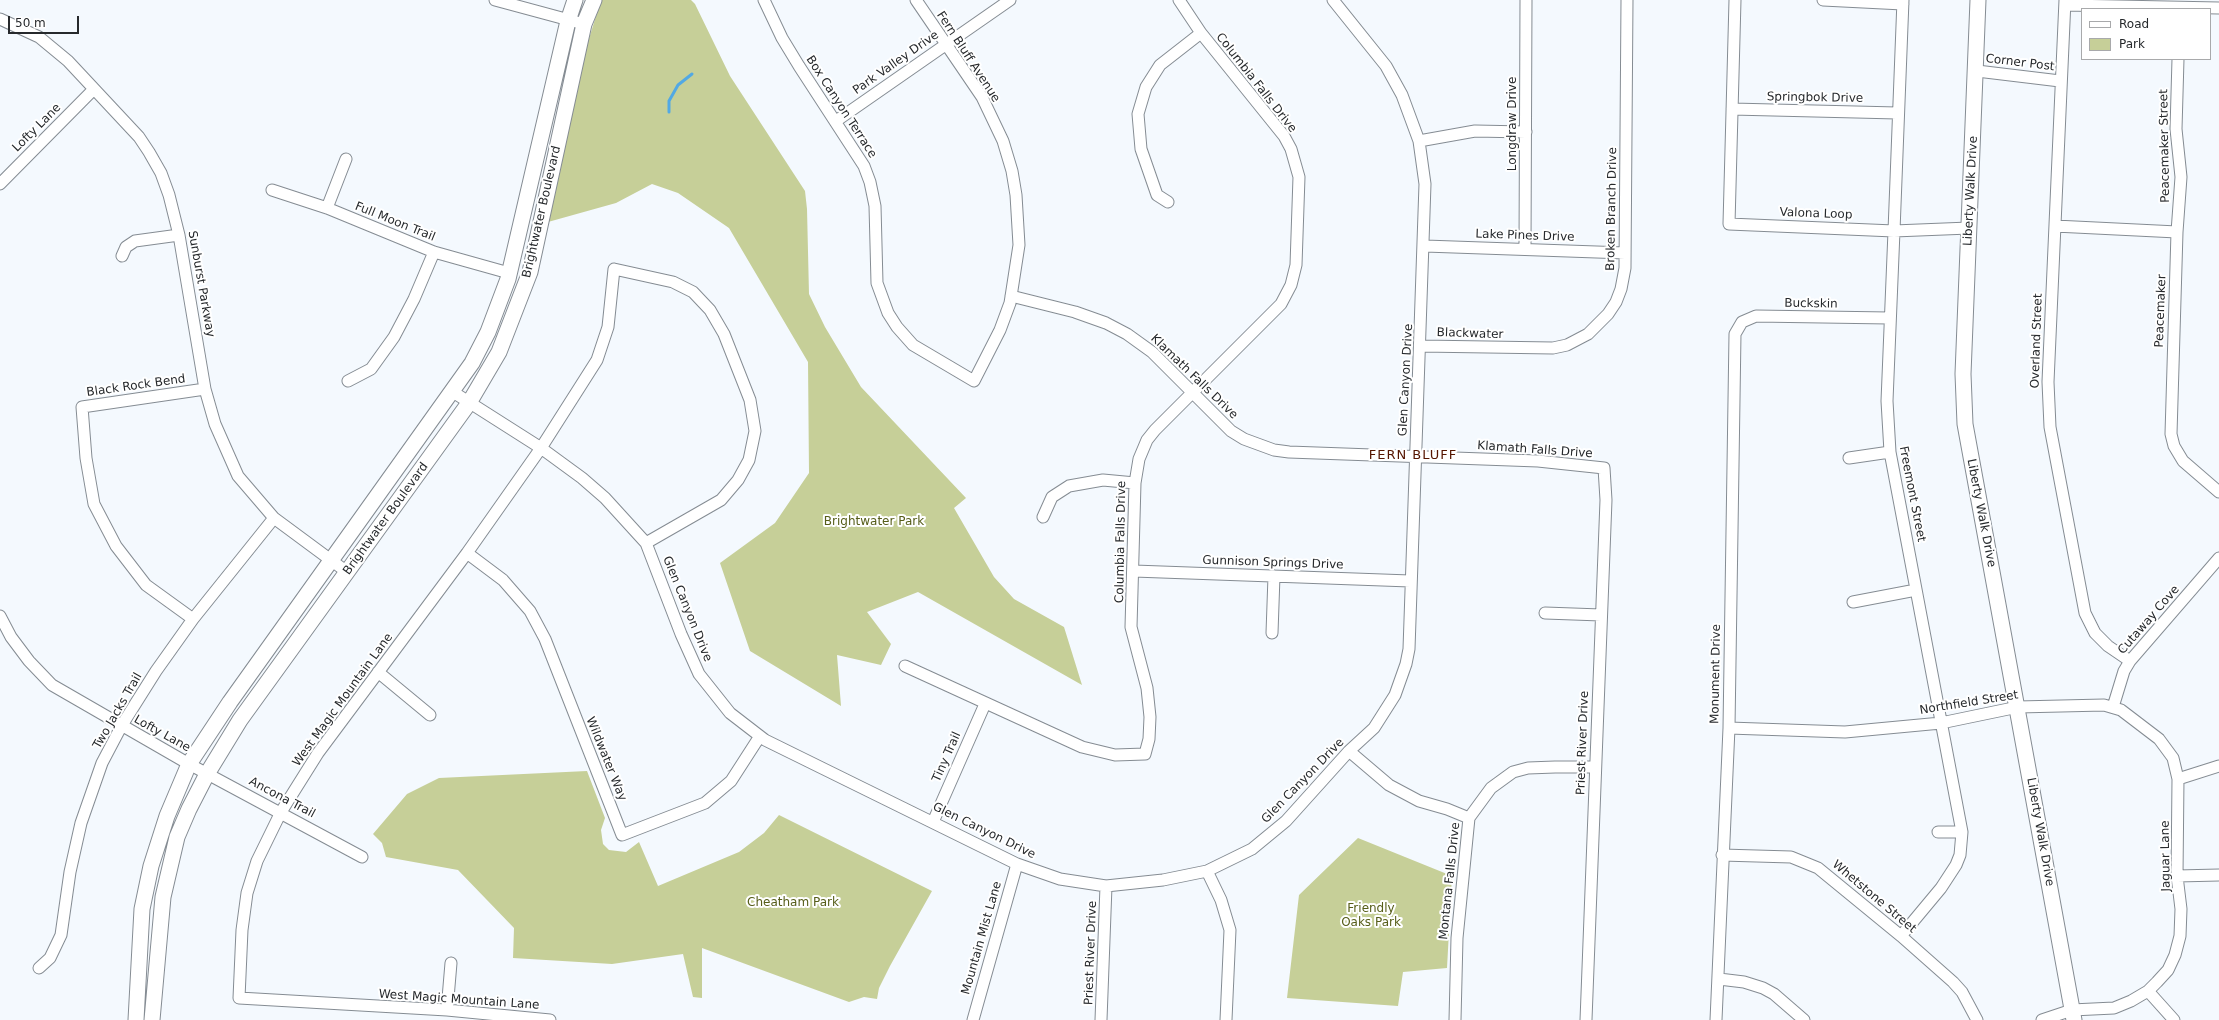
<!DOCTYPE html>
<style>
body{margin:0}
#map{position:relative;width:2219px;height:1020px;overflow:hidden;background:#f4f9fe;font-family:"DejaVu Sans",sans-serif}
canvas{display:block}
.legend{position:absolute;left:2081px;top:8px;width:130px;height:52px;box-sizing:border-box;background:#fff;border:1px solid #a8a9ab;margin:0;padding:5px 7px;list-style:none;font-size:12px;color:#26292c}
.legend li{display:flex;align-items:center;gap:8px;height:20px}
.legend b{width:20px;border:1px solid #a8a9ab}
.scale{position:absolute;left:8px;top:16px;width:71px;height:18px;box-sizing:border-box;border:2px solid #26292c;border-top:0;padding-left:5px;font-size:12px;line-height:14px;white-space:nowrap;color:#26292c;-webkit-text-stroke:3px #fff;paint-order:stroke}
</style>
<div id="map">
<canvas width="2219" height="1020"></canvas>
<ul class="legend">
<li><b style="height:5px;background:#fff"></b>Road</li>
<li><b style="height:11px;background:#c6cf98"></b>Park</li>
</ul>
<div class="scale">50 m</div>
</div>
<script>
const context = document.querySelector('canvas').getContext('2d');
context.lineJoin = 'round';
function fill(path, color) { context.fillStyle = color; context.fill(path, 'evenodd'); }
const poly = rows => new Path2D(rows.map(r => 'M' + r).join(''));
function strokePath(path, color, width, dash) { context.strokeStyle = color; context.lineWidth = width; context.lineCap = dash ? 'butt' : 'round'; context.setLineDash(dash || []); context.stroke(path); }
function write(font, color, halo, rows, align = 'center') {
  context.font = font + ' "DejaVu Sans",sans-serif'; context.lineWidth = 4; context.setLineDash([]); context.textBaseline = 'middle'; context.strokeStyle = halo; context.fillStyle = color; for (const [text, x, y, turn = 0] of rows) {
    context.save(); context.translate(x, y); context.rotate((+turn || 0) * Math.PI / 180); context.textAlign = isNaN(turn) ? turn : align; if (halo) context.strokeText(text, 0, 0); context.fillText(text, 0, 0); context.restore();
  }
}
const green = poly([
 [601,0,691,0,695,4,730,76,805,191,807,209,809,294,825,327,861,387,966,498,954,508,994,577,1014,599,1064,627,1082,685,918,592,867,612,891,644,881,665,837,655,841,706,750,651,720,563,775,523,809,473,808,362,729,228,678,193,652,184,616,203,548,222,587,45],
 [587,771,605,818,601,830,603,844,609,850,626,852,639,842,658,886,739,852,764,833,779,815,932,891,890,966,879,988,877,999,864,997,849,1002,702,948,702,998,693,997,683,954,612,964,513,958,514,928,458,870,386,857,382,843,373,834,407,794,439,778],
 [1358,838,1452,876,1447,968,1403,972,1398,1006,1287,998,1299,895]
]);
const stream = poly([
 [669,112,669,101,678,85,692,74]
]);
const street = poly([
 [495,0,584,24],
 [764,0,782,38,799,66,864,166,870,182,875,206,877,283,888,313,897,327,913,345,974,381,1000,330,1010,303,1019,245,1016,195,1012,171,1003,141,982,97,916,0],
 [1735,0,1729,224,1894,231,1903,0],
 [1823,0,1903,4],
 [2065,0,2048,382,2050,427,2085,613,2095,633,2108,646,2130,661],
 [2065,5,2219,8],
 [0,19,39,37,68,61,139,137,149,152,161,173,169,195,179,235,205,389,215,424,238,476,274,518,347,572],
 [1977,71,2060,81],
 [1732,109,1897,113],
 [836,121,1010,0],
 [1419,141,1475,131,1526,132],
 [0,184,93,90],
 [272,190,327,208,434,252,509,273],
 [1168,202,1157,195,1141,149,1138,114,1146,87,1160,65,1201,33],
 [327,208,346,159],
 [2055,226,2177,232,2171,434,2174,446,2183,461,2219,492],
 [2177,232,2181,177,2176,129,2178,59],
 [1425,246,1625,253],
 [1525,248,1526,0],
 [122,256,126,247,135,241,179,235],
 [1011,296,1075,312,1106,323,1127,334,1152,352,1231,431,1244,439,1274,450,1289,452,1538,461,1604,468,1606,500,1586,1020],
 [1421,346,1553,348,1567,345,1588,334,1608,314,1616,302,1621,289,1625,268,1627,0],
 [348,381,371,369,394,337,414,299,434,252],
 [453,392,541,448,582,478,605,498,646,543,681,634,699,674,730,713,765,740,1017,864,1060,879,1106,886,1163,880,1207,871,1252,849,1286,821,1349,751,1374,728,1395,695,1406,664,1409,649,1425,184,1419,141,1402,95,1386,66,1333,0],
 [1849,458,1890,452],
 [1043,517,1052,497,1069,486,1103,480,1135,483],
 [467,553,503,580,530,611,545,639,622,835,705,803,731,781,760,736],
 [1134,571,1410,581],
 [1853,602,1916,590],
 [1545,613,1601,615],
 [0,616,11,637,29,661,52,685,189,764,362,857],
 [193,619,146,585,116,546,94,504,86,458,82,407,205,389],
 [1272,633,1274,576],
 [905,666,1082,747,1115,755,1145,754,1149,739,1150,717,1147,688,1131,627,1135,483,1139,459,1147,440,1155,430,1281,304,1291,285,1296,265,1299,177,1291,149,1284,136,1201,33,1179,0],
 [378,672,430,715],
 [2113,707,2124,671,2130,661,2219,558],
 [1729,728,1845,732,1941,723,2018,707,2104,705,2121,710,2159,739,2173,758,2178,779,2177,876,2181,909,2180,936,2175,955,2168,970,2157,982,2148,991,2131,1001,2114,1008,2072,1010,2042,1020],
 [1349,751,1389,785,1419,801,1447,809,1469,818],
 [2178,779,2219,766],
 [933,822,985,704],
 [1938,832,1962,832],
 [1722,855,1791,857,1818,868,1901,936,1953,982,1962,992,1977,1020],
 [1207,871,1221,900,1230,930,1226,1020],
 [2177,876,2219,875],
 [1901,936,1941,888,1956,865,1960,855,1962,832,1890,452,1887,401,1894,231,1969,228],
 [39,968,50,958,61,935,70,872,81,823,102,763,122,725,156,671,193,619,274,518],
 [1719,979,1744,982,1763,988,1774,994,1804,1020],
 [2148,991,2174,1020],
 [447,1010,451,963],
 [550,1020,447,1010,239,998,242,930,247,893,257,861,281,812,318,753,467,553,541,448,597,360,608,327,614,269,673,282,693,292,710,310,724,334,750,400,755,431,749,460,738,480,721,500,646,543],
 [973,1020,1017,864],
 [1101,1020,1106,886],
 [1455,1020,1457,938,1469,818,1491,788,1513,772,1528,768,1555,767,1594,767],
 [1716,1020,1729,728,1735,334,1742,322,1756,316,1889,318]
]);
const secondary = poly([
 [1978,0,1963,374,1965,424,2074,1020],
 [136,1020,142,909,151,866,167,816,189,764,230,702,472,363,488,332,508,279,568,21,575,0],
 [152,1020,163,897,177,837,189,809,207,774,240,720,469,403,499,352,530,272,584,24,594,0]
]);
const streetNames = [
 ["Fern Bluff Avenue",968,57,57],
 ["Park Valley Drive",896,63,-35],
 ["Corner Post",2020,63,7],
 ["Columbia Falls Drive",1256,83,52],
 ["Springbok Drive",1815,98,1],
 ["Box Canyon Terrace",841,107,57],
 ["Longdraw Drive",1513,124,-90],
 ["Lofty Lane",37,128,-45],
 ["Peacemaker Street",2165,146,-91],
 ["Liberty Walk Drive",1971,191,-87],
 ["Broken Branch Drive",1612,209,-89],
 ["Brightwater Boulevard",542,212,-77],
 ["Valona Loop",1816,214,2],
 ["Full Moon Trail",395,222,22],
 ["Lake Pines Drive",1525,236,2],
 ["Sunburst Parkway",201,284,80],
 ["Buckskin",1811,304,1],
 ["Peacemaker",2161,311,-88],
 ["Blackwater",1470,334,2],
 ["Overland Street",2037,341,-88],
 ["Klamath Falls Drive",1194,377,44],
 ["Glen Canyon Drive",1406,380,-87],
 ["Black Rock Bend",136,386,-8],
 ["Klamath Falls Drive",1535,450,4],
 ["Freemont Street",1912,494,79],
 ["Liberty Walk Drive",1981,513,79],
 ["Brightwater Boulevard",386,519,-54],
 ["Columbia Falls Drive",1121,542,-89],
 ["Gunnison Springs Drive",1273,563,2],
 ["Glen Canyon Drive",687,609,68],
 ["Cutaway Cove",2149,620,-49],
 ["Monument Drive",1716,674,-89],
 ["West Magic Mountain Lane",343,700,-54],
 ["Northfield Street",1969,703,-9],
 ["Two Jacks Trail",118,711,-60],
 ["Lofty Lane",162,734,29],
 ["Priest River Drive",1583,743,-88],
 ["Tiny Trail",947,757,-66],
 ["Wildwater Way",606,759,68],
 ["Glen Canyon Drive",1303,781,-46],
 ["Ancona Trail",282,798,28],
 ["Glen Canyon Drive",984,831,26],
 ["Liberty Walk Drive",2040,832,80],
 ["Jaguar Lane",2166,856,-91],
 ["Montana Falls Drive",1450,881,-84],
 ["Whetstone Street",1874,897,40],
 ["Mountain Mist Lane",982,938,-74],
 ["Priest River Drive",1091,953,-88],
 ["West Magic Mountain Lane",459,1000,4]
];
const parkNames = [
 ["Brightwater Park",874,522],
 ["Cheatham Park",793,903],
 ["Friendly",1371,909],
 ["Oaks Park",1371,923]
];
const neighbourhoodNames = [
 ["FERN BLUFF",1413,456]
];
fill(green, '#c6cf98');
strokePath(stream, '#52a9e4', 3);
strokePath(street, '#858c93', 13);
strokePath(secondary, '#858c93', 17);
strokePath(street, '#fff', 11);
strokePath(secondary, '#fff', 15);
write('12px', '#26292c', '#fff', streetNames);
write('12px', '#565d19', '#fff', parkNames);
context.letterSpacing = '1px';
write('13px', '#551500', '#fff', neighbourhoodNames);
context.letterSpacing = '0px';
</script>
